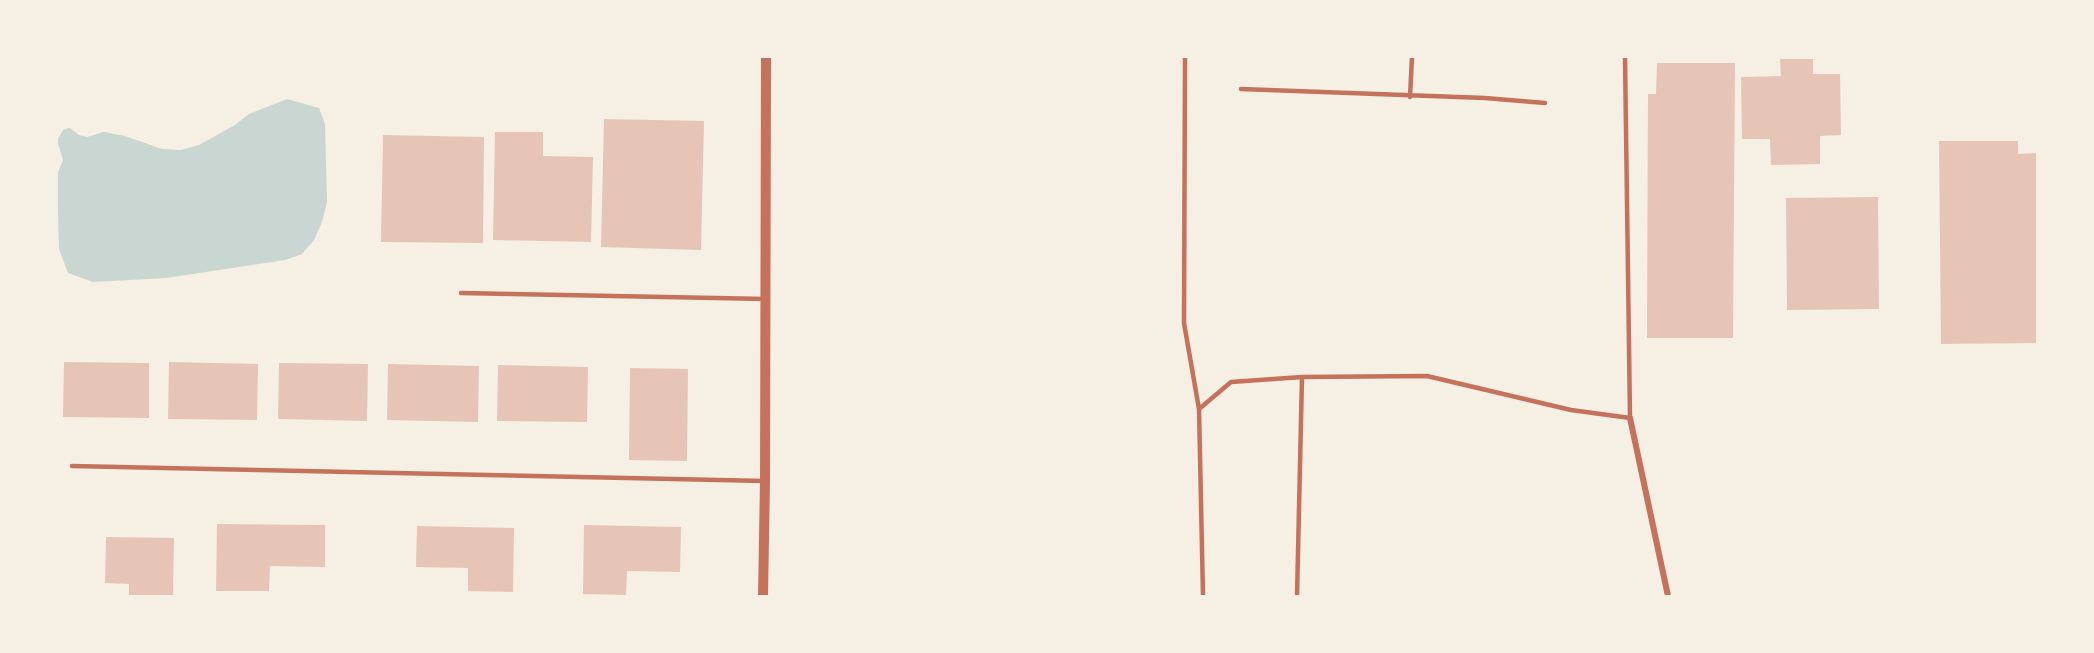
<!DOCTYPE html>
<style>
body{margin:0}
#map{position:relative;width:2094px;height:653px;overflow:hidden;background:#f6efe4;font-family:Helvetica,sans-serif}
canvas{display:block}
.frame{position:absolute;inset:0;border:58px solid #f6efe4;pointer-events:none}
</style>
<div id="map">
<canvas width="2094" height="653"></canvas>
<div class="frame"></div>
</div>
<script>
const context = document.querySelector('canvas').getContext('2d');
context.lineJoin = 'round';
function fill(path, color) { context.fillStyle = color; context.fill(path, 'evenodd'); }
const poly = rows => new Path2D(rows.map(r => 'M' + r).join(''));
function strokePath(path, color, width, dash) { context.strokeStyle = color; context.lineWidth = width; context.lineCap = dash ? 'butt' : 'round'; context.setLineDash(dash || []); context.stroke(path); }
const water = poly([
 [287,99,319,108,325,124,327,202,322,222,314,240,302,254,285,260,166,278,93,282,68,273,59,249,57,175,63,160,57,140,64,129,70,128,79,135,87,137,104,132,125,136,162,149,181,150,199,145,235,125,249,114]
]);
const building = poly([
 [1780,59,1813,59,1813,74,1840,74,1841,135,1820,136,1820,164,1771,165,1770,139,1742,139,1741,77,1781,76],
 [1657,63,1735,63,1733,338,1647,338,1648,94,1656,94],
 [604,119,704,121,701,250,601,247],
 [495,132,543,132,543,156,593,157,591,242,493,240],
 [383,135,484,137,483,243,381,242],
 [1939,141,2018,141,2018,154,2037,153,2037,343,1941,344],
 [1878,197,1879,309,1787,310,1786,198],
 [64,362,149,363,149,418,63,417],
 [169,362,258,364,257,420,168,419],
 [279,363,368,364,367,421,278,419],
 [388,364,479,366,478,422,387,420],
 [498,365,588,367,587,422,497,421],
 [630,368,688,369,687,461,629,460],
 [217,524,325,525,325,567,270,566,269,591,216,591],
 [584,525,681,527,680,572,627,571,626,595,583,594],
 [417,526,514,528,513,592,468,591,468,568,416,567],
 [106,537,174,538,173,596,129,596,129,584,105,583]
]);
const service = poly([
 [1185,57,1184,323,1199,409],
 [1241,89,1485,98,1545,103],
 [1410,97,1412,57],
 [461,293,766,299],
 [72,466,765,481],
 [1203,596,1199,409,1231,382,1302,377],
 [1297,596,1302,377,1427,376,1571,410,1630,418,1625,57]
]);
const minor = poly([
 [1630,418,1668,596]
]);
const tertiary = poly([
 [763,596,765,481,766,57]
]);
fill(water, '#c9d6d2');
fill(building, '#e6c5b7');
strokePath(service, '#c5725c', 4.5);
strokePath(minor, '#c5725c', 6);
strokePath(tertiary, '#c5725c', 10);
</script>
